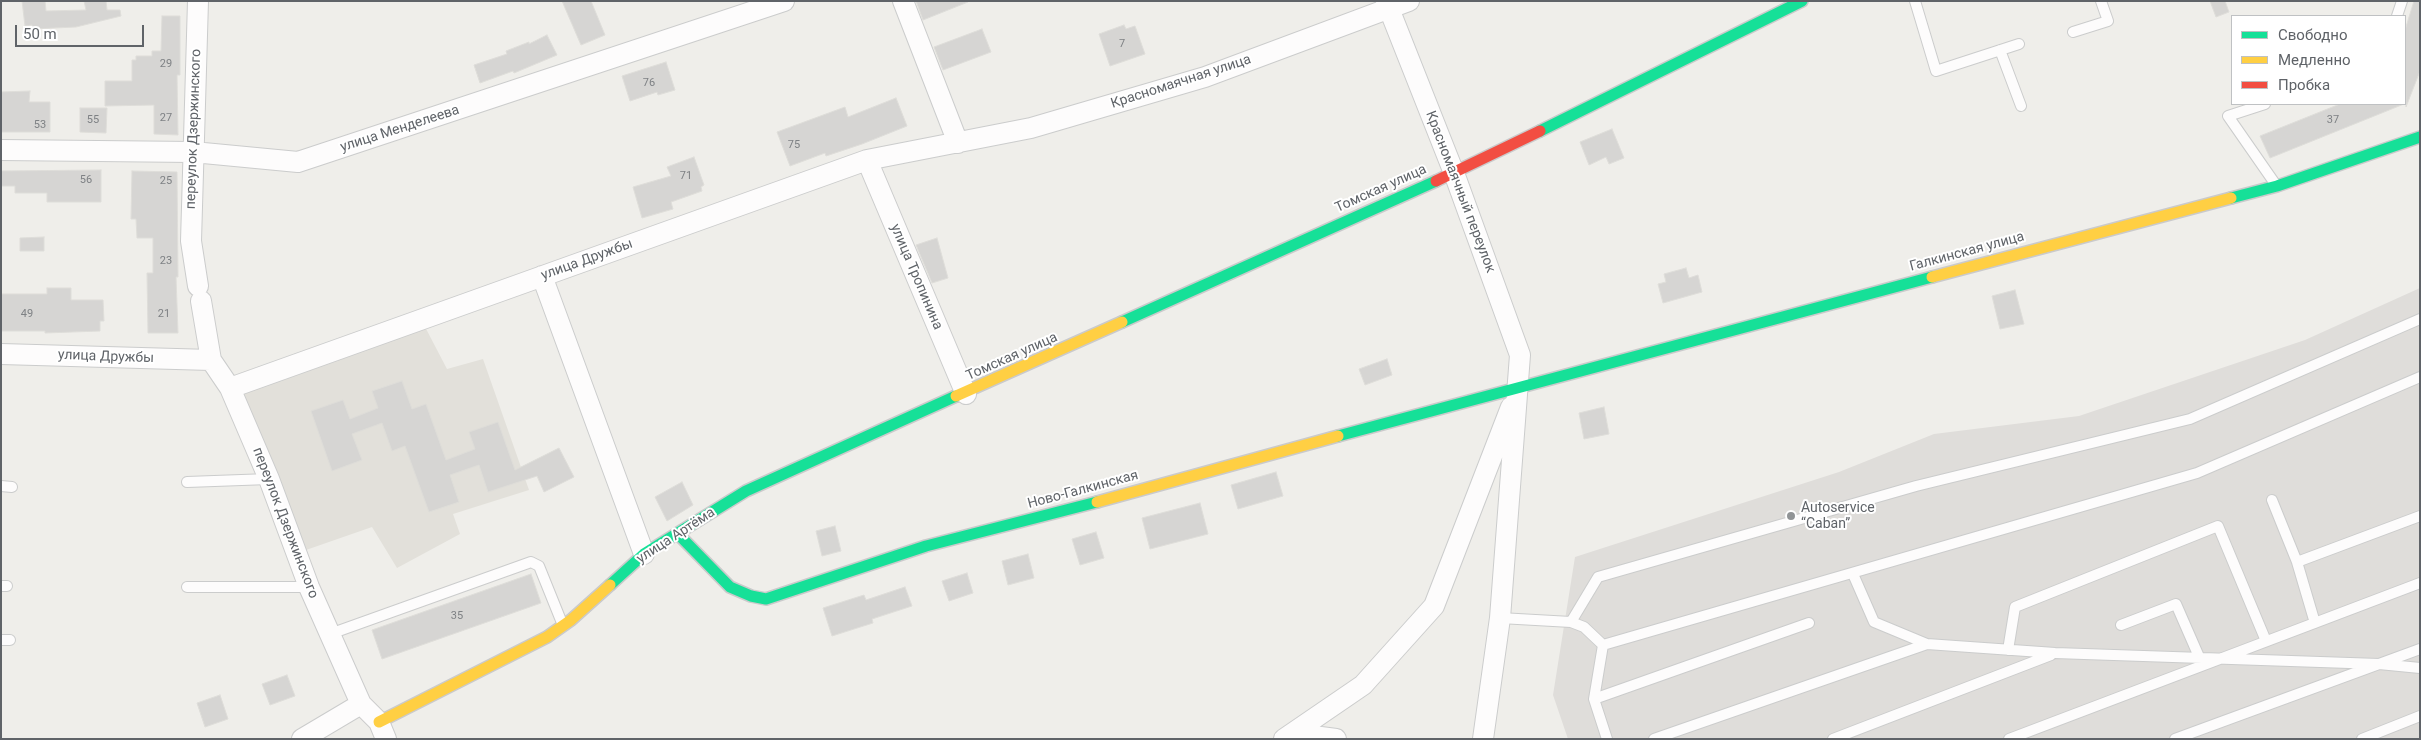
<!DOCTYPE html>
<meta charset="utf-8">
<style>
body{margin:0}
#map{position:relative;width:2421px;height:740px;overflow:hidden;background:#efeeea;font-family:Roboto,sans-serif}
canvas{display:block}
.frame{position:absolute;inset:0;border:2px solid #5f6368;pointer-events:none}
.legend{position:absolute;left:2231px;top:15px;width:175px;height:90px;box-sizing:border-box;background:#fff;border:1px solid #bfc1c3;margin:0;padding:6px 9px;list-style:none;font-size:15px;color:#5f6368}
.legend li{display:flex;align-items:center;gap:10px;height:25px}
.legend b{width:25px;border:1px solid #bfc1c3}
.scale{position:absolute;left:15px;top:25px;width:129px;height:22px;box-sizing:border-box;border:2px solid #5f6368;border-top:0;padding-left:6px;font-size:15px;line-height:18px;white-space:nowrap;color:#5f6368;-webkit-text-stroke:4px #fff;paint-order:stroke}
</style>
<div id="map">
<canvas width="2421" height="740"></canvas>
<div class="frame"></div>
<ul class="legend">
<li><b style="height:6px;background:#16e098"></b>Свободно</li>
<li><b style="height:6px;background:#ffcf43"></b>Медленно</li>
<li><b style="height:6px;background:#f24e42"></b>Пробка</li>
</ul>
<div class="scale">50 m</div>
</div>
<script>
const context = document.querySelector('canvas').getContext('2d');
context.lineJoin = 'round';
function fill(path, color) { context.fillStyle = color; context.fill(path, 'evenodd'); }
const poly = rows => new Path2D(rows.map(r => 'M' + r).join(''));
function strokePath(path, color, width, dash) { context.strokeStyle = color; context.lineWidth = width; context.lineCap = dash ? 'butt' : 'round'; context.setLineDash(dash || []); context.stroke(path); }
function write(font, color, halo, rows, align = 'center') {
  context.font = font + ' Roboto,sans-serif'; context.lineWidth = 4; context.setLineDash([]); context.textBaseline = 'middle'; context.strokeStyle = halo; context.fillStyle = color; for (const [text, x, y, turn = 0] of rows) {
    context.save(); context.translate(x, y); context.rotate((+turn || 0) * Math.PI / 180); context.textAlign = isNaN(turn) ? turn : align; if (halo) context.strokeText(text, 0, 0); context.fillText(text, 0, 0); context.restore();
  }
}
const industrial = poly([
 [2420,288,2420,739,1568,739,1553,695,1575,557,1839,472,1934,434,2079,416,2305,340]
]);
const education = poly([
 [423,323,447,369,483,359,529,490,453,514,460,534,397,568,372,527,306,550,239,397,249,387]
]);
const building = poly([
 [22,1,45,1,46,11,86,10,84,1,106,1,107,10,120,10,121,16,76,27,32,29,32,25,25,26,22,1],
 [562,1,591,1,605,35,581,45,562,1],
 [916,1,967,1,968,2,923,20,916,1],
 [2210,1,2225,1,2229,12,2216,17,2210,1],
 [2414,1,2420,1,2420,71,2406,107,2405,30,2414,1],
 [162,16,180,16,180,75,177,75,178,135,154,134,154,105,105,106,105,81,132,81,132,60,136,60,136,56,152,56,152,51,161,51,162,16],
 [1124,25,1126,29,1135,26,1145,54,1110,66,1099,34,1124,25],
 [982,29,991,52,943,70,934,47,982,29],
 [547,35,557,55,514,73,513,71,480,83,474,65,507,54,506,51,529,42,529,44,547,35],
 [666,62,675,90,658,95,657,92,630,101,622,76,666,62],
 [30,91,29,102,50,102,50,132,1,132,1,92,30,91],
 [896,98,907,126,862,144,826,156,825,153,790,166,777,132,845,107,848,117,896,98],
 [2340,104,2404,104,2270,158,2260,136,2340,104],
 [80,108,107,108,106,133,80,132,80,108],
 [1612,129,1624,158,1609,164,1606,157,1589,165,1580,142,1612,129],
 [694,157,704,185,701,187,702,191,671,202,673,209,642,218,633,187,671,176,667,167,694,157],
 [101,170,101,202,47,202,47,193,15,193,15,186,1,186,1,171,101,170],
 [132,171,177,172,178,277,176,277,178,333,148,333,147,273,153,273,153,238,137,238,136,219,131,219,132,171],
 [44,237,44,251,20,251,20,238,44,237],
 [937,238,948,278,932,283,916,245,937,238],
 [1686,268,1689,278,1698,275,1702,292,1663,303,1658,284,1666,282,1664,274,1686,268],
 [47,288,71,288,71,300,103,300,104,321,100,321,100,331,45,333,45,331,1,331,1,294,47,294,47,288],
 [2015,290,2024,324,2000,329,1992,296,2015,290],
 [1387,359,1392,375,1365,385,1359,369,1387,359],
 [402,381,412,409,426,404,446,460,475,449,469,432,498,422,515,470,559,448,574,477,544,492,537,476,488,492,479,465,450,475,459,502,429,512,405,446,392,451,382,423,352,434,362,460,332,471,311,411,343,400,350,419,378,408,372,391,402,381],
 [1604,407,1609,434,1584,439,1579,413,1604,407],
 [1276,472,1283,496,1238,509,1231,485,1276,472],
 [682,482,693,505,667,521,655,497,682,482],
 [1200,503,1208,534,1150,549,1142,518,1200,503],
 [835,526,841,551,822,556,816,531,835,526],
 [1096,532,1104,558,1080,565,1072,539,1096,532],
 [1028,554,1034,578,1008,585,1002,561,1028,554],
 [967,573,973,593,949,601,942,581,967,573],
 [531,574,541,603,382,659,372,630,531,574],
 [905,587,912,606,872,619,873,623,832,636,823,608,864,595,866,600,905,587],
 [287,675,295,696,270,705,262,684,287,675],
 [220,695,228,719,205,727,197,703,220,695]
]);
const lane = poly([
 [1915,1,1936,71,2019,44],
 [2397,16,2402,1],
 [2073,32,2108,21,2101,1],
 [2000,50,2021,106],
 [2265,104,2228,116,2276,185],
 [187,482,269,479],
 [1,486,12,487],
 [2272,500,2297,562,2315,623],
 [2297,562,2420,516],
 [1853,574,1874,622,1927,644,2055,653,2379,664,2420,668],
 [1,586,7,586],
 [187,587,309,587],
 [1500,618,1571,622,1584,627,1603,645,1594,699,1607,739],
 [1571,622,1598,577,1916,486,2190,419,2420,319],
 [2121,625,2176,604,2200,659],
 [330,634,531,562,539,566,562,623],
 [1,640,10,640],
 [1603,645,2197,473,2420,377],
 [2008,650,2015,607,2218,526,2266,641],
 [1594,699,1809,623],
 [1654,739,1927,644],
 [1833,739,2051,655],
 [2009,739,2420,583],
 [2175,739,2420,649],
 [2362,739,2420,716]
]);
const street = poly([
 [198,1,191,241,198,286],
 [903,1,958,143],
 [1386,1,1454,173,1520,355,1500,618,1483,739],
 [1,150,193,152,298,162,784,1],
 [867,160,966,394],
 [542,276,644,554],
 [201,301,211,360,230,388,269,479,309,587,361,704,379,722,386,739],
 [1,354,211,360],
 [230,388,867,160,1031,128,1205,77,1409,1],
 [302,739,361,704],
 [1284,739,1363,685,1434,606,1511,407],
 [1301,739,1313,736,1336,739]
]);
const fast = poly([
 [1540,131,1802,1],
 [2231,198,2277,186,2420,137],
 [1122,322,1436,181],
 [1338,436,1932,277],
 [678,534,730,587,751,596,766,599,926,546,1097,502],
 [610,585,644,554,746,491,956,396]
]);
const slow = poly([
 [1932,277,2231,198],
 [956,396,1122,322],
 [1097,502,1338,436],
 [379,722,547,637,571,620,610,585]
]);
const jam = poly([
 [1436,181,1540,131]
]);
const markers = [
 [1791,516,5,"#919496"]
];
const numberNames = [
 ["7",1122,44],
 ["29",166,64],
 ["76",649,83],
 ["27",166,118],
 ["55",93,120],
 ["37",2333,120],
 ["53",40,125],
 ["75",794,145],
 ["71",686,176],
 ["56",86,180],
 ["25",166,181],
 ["23",166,261],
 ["49",27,314],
 ["21",164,314],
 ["35",457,616]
];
const streetNames = [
 ["Красномаячная улица",1181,82,-18],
 ["переулок Дзержинского",194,129,-88],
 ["улица Менделеева",400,129,-18],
 ["Томская улица",1381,189,-24],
 ["Красномаячный переулок",1460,192,69],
 ["Галкинская улица",1967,252,-15],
 ["улица Дружбы",587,260,-20],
 ["улица Тропинина",916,277,67],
 ["улица Дружбы",106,357,2],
 ["Томская улица",1012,357,-24],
 ["Ново-Галкинская",1083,490,-15],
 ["переулок Дзержинского",285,523,69],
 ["улица Артёма",676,536,-33]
];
const poiNames = [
 ["Autoservice",1801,508],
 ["“Caban”",1801,524]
];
fill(industrial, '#dfddda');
fill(education, '#e2e0da');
fill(building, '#d6d5d3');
strokePath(building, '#deddd9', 1);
strokePath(lane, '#cbcccc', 12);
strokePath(street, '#cbcccc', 22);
strokePath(fast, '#cacacb', 14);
strokePath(slow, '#cacacb', 14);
strokePath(jam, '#cacacb', 14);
strokePath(lane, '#fdfcfc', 10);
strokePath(street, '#fdfcfc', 20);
strokePath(fast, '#16e098', 11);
strokePath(slow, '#ffcf43', 11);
strokePath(jam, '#f24e42', 11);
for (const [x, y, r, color] of markers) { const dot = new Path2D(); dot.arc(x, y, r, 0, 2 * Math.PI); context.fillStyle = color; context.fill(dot); strokePath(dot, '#fff', 2); }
write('11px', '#7e8184', null, numberNames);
write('14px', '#5f6368', '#fff', streetNames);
write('14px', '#5f6368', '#fff', poiNames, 'left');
</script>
